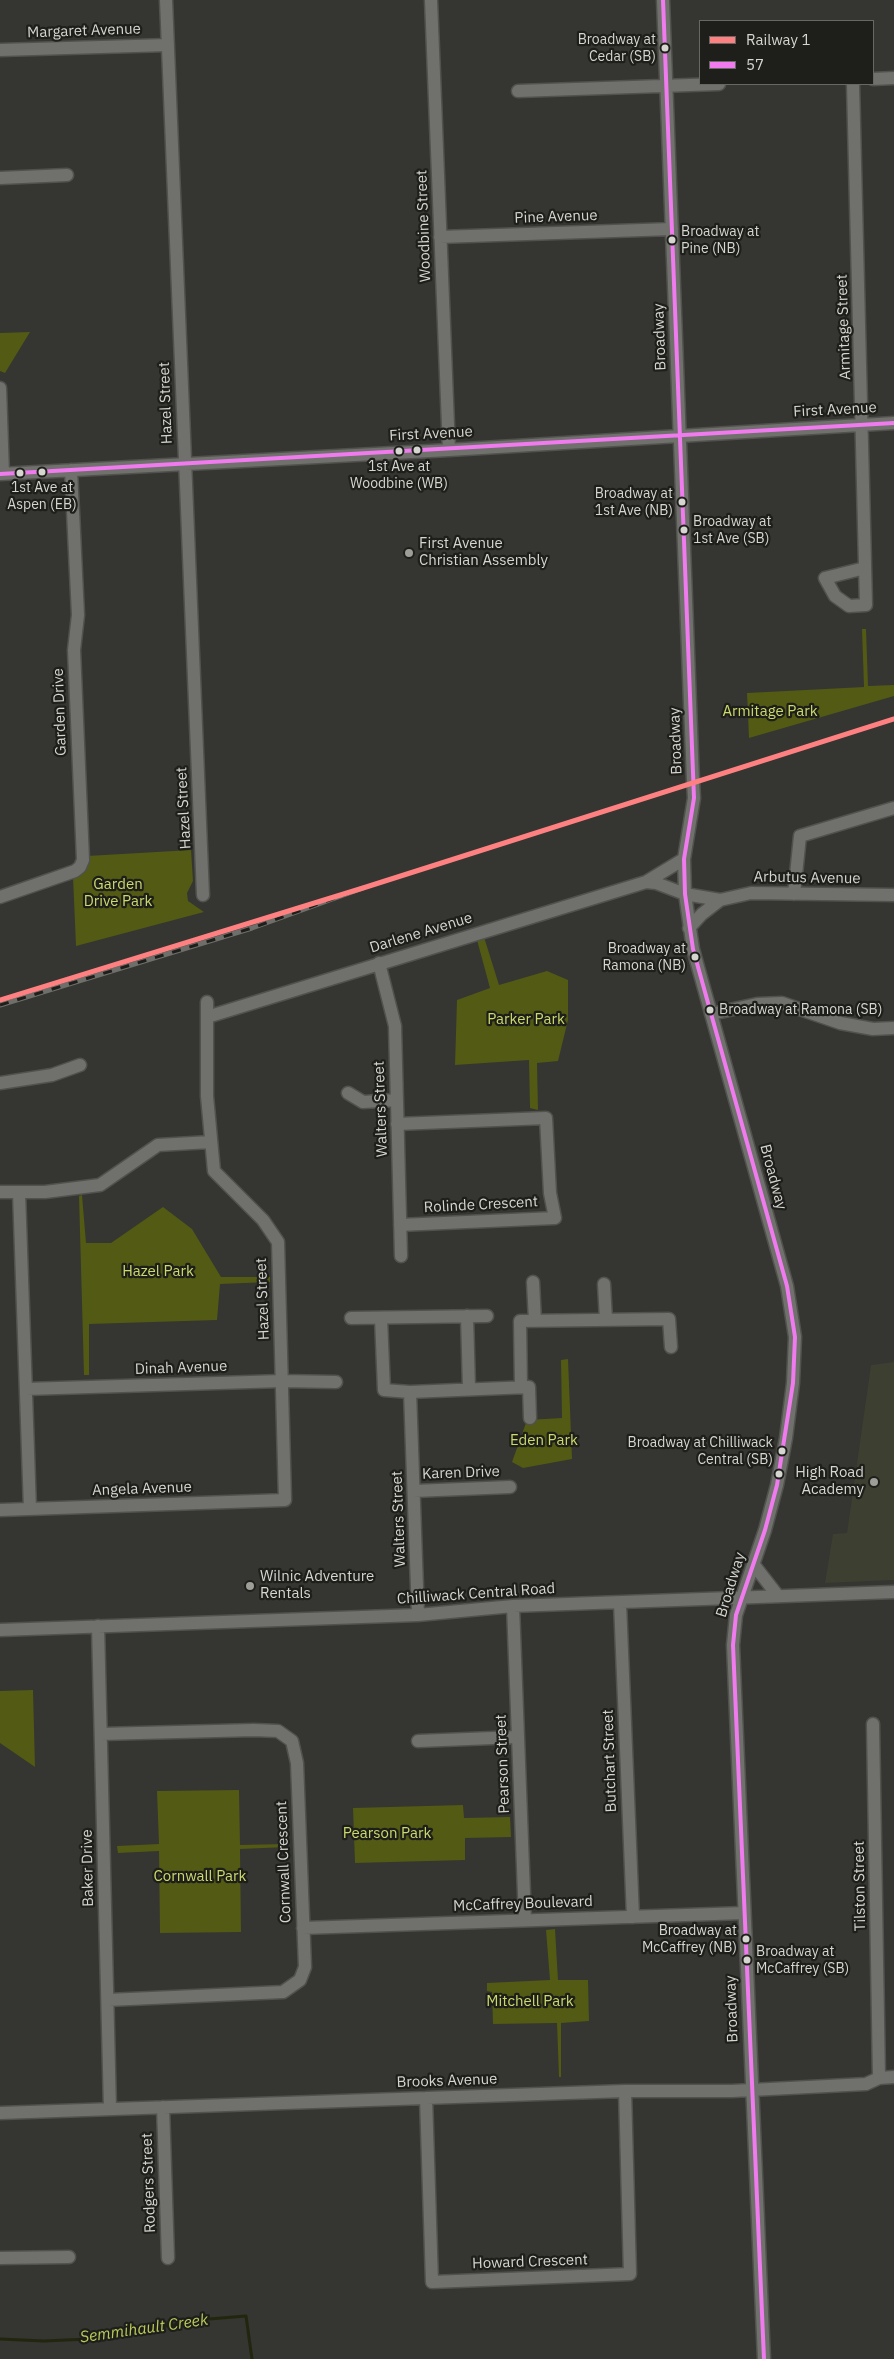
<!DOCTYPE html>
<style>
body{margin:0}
#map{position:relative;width:894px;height:2359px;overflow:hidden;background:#353531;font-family:"IBM Plex Sans",sans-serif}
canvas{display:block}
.legend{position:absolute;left:699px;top:20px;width:175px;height:65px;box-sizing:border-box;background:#1e1e1a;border:1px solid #676863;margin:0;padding:6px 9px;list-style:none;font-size:15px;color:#d5d6d0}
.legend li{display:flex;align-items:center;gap:10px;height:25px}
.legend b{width:25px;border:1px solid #676863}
</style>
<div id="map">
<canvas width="894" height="2359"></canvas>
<ul class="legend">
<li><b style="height:6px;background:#ff8080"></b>Railway 1</li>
<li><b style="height:6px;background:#f07bee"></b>57</li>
</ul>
</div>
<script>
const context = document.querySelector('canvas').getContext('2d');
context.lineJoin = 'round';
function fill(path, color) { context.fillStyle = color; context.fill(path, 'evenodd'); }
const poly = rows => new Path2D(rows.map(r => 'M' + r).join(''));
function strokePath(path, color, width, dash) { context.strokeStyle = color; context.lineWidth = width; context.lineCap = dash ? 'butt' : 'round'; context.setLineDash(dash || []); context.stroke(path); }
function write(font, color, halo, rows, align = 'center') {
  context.font = font + ' "IBM Plex Sans",sans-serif'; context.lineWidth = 4.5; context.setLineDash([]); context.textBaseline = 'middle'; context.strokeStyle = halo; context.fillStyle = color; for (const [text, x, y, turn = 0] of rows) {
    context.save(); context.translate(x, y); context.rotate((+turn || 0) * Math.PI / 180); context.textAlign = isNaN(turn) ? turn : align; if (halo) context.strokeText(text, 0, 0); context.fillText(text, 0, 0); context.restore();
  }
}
const built = poly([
 [894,1362,894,1580,825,1583,833,1534,847,1533,871,1365]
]);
const green = poly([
 [30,332,5,373,0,371,0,333],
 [862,629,866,629,868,686,894,685,894,696,749,738,747,693,864,687],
 [191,850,193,881,187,893,188,901,204,912,76,946,73,877,81,874,87,867,87,856],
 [484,937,499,985,547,971,568,980,568,1020,558,1061,537,1063,538,1110,530,1108,529,1060,455,1065,457,1000,490,988,477,940],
 [82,1195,86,1243,111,1243,163,1207,192,1229,221,1277,270,1277,270,1282,220,1284,217,1320,89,1324,89,1375,84,1375,79,1196],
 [568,1359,572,1459,523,1468,512,1462,527,1420,562,1418,561,1360],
 [33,1690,35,1767,0,1743,0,1691],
 [239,1790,240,1845,286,1844,287,1847,240,1849,241,1932,160,1933,159,1851,118,1853,117,1846,159,1844,157,1791],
 [463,1805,464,1818,510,1817,511,1837,465,1838,465,1860,355,1863,353,1808],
 [555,1929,558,1980,588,1980,589,2021,561,2023,561,2077,559,2077,557,2023,493,2024,492,1992,487,1991,487,1983,550,1980,546,1930]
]);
const stream = poly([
 [0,2339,44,2341,88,2339,209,2319,246,2316,252,2359]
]);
const minor = poly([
 [166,0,203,895],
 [431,0,449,450],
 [663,0,693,781,694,798,684,859,685,894,693,949,787,1286,795,1337,793,1383,786,1438,777,1485,765,1530,736,1615,733,1645,764,2359],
 [0,50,168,45],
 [873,79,894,78],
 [853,84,866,605,849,606,835,596,825,578,865,568],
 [518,91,719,84],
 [0,178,67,175],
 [440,237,672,229],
 [0,388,3,474],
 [0,474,449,450,894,423],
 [646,882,656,883,685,894,720,900,751,893,894,895],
 [794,894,800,836,894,808],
 [0,897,75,871,80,867,83,860,74,650,78,615,71,470],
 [689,928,702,914,720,900],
 [379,963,395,1026,401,1256],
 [711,1014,757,1004,782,1003,840,1023,873,1029,894,1028],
 [207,1017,646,882,684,859],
 [0,1083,52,1075,80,1065],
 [348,1093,363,1102,397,1100],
 [397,1124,546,1118,550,1193,555,1218,400,1225],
 [0,1192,45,1192,100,1185,158,1145,210,1142],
 [19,1192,30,1509],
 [533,1282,535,1321],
 [604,1284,606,1320],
 [467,1316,469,1388],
 [351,1318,487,1316],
 [381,1318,384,1390,410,1392,529,1387,530,1418],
 [521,1387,520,1321,669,1319,671,1347],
 [26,1389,282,1381,336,1382],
 [410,1392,418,1615],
 [414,1491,510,1487],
 [0,1510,285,1500,278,1242,263,1220,214,1171,207,1096,207,1002],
 [754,1565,778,1596],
 [620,1603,633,1917],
 [513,1606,525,1920],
 [98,1626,110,2109],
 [0,1630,418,1615,513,1606,894,1592],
 [873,1724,879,2078],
 [101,1734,254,1730,278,1731,292,1741,297,1763,305,1967,300,1980,283,1992,108,2000],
 [418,1741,518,1737],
 [303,1928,744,1913],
 [426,2098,432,2282,630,2274,625,2091],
 [163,2107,168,2258],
 [0,2113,625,2091,732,2091,866,2084,879,2078,894,2077],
 [0,2258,69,2257]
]);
const rail = poly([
 [0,1005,252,928,363,888]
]);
const bus1 = poly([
 [663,0,694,798,684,859,685,894,693,949,787,1286,795,1337,793,1383,777,1485,765,1530,736,1615,733,1645,764,2359],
 [0,474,894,423]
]);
const rail1 = poly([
 [0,1000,363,888,894,719]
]);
const markers = [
 [665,48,4.5,"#d5d6d0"],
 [672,240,4.5,"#d5d6d0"],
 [417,450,4.5,"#d5d6d0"],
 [399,451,4.5,"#d5d6d0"],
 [42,472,4.5,"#d5d6d0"],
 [20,473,4.5,"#d5d6d0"],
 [682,502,4.5,"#d5d6d0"],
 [684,530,4.5,"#d5d6d0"],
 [409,553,5,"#9d9e98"],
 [695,957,4.5,"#d5d6d0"],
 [710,1010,4.5,"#d5d6d0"],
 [782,1451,4.5,"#d5d6d0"],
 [779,1474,4.5,"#d5d6d0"],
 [874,1482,5,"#9d9e98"],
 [250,1586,5,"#9d9e98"],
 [746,1939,4.5,"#d5d6d0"],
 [747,1960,4.5,"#d5d6d0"]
];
const busNames = [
 ["Broadway at",656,40],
 ["Cedar (SB)",656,57],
 ["Broadway at",681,232,"left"],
 ["Pine (NB)",681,249,"left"],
 ["1st Ave at",399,467,"center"],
 ["Woodbine (WB)",399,484,"center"],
 ["1st Ave at",42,488,"center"],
 ["Aspen (EB)",42,505,"center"],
 ["Broadway at",673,494],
 ["1st Ave (NB)",673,511],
 ["Broadway at",693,522,"left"],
 ["1st Ave (SB)",693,539,"left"],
 ["Broadway at",686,949],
 ["Ramona (NB)",686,966],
 ["Broadway at Ramona (SB)",719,1010,"left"],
 ["Broadway at Chilliwack",773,1443],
 ["Central (SB)",773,1460],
 ["Broadway at",737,1931],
 ["McCaffrey (NB)",737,1948],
 ["Broadway at",756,1952,"left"],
 ["McCaffrey (SB)",756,1969,"left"]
];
const streetNames = [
 ["Margaret Avenue",84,31,-2],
 ["Pine Avenue",556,217,-2],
 ["Woodbine Street",424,226,-92],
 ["Armitage Street",844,327,-92],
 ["Broadway",660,337,-92],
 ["Hazel Street",166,403,-92],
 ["First Avenue",835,410,-3],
 ["First Avenue",431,434,-3],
 ["Garden Drive",60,712,-92],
 ["Broadway",676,741,-92],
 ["Hazel Street",184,808,-93],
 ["Arbutus Avenue",807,878,1],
 ["Darlene Avenue",421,933,-17],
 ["Walters Street",381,1109,-92],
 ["Broadway",773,1177,75],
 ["Rolinde Crescent",481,1205,-3],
 ["Hazel Street",263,1299,-92],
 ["Dinah Avenue",181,1368,-2],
 ["Karen Drive",461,1473,-2],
 ["Angela Avenue",142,1489,-2],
 ["Walters Street",399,1519,-92],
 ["Broadway",731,1585,-73],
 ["Chilliwack Central Road",476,1594,-4],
 ["Butchart Street",610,1761,-92],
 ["Pearson Street",503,1764,-92],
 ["Cornwall Crescent",284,1862,-92],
 ["Baker Drive",88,1868,-91],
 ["Tilston Street",860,1886,-91],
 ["McCaffrey Boulevard",523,1904,-2],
 ["Broadway",732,2009,-92],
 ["Brooks Avenue",447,2081,-2],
 ["Rodgers Street",149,2183,-92],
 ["Howard Crescent",530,2262,-2]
];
const poiNames = [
 ["First Avenue",419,544],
 ["Christian Assembly",419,561],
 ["High Road",864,1473,"right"],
 ["Academy",864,1490,"right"],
 ["Wilnic Adventure",260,1577],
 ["Rentals",260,1594]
];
const parkNames = [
 ["Armitage Park",770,712],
 ["Garden",118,885],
 ["Drive Park",118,902],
 ["Parker Park",526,1020],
 ["Hazel Park",158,1272],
 ["Eden Park",544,1441],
 ["Pearson Park",387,1834],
 ["Cornwall Park",200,1877],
 ["Mitchell Park",530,2002]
];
const waterNames = [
 ["Semmihault Creek",144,2329,-8]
];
fill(built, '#3d3f31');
fill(green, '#535a14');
strokePath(stream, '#23260e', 3);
strokePath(minor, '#51514d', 15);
strokePath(minor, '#70706c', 12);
strokePath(rail, '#6e6f6b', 5);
strokePath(rail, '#1e1e1a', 3, [9]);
strokePath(bus1, '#f07bee', 4);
strokePath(rail1, '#ff8080', 5);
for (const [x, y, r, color] of markers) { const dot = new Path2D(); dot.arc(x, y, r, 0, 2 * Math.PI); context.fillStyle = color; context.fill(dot); strokePath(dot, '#1e1e1a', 2); }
write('14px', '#d5d6d0', '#1e1e1a', busNames, 'right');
write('15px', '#d5d6d0', '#1e1e1a', streetNames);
write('15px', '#d5d6d0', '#1e1e1a', poiNames, 'left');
write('15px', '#ccda6b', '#1e1e1a', parkNames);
write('italic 16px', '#bbca5a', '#1e1e1a', waterNames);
</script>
